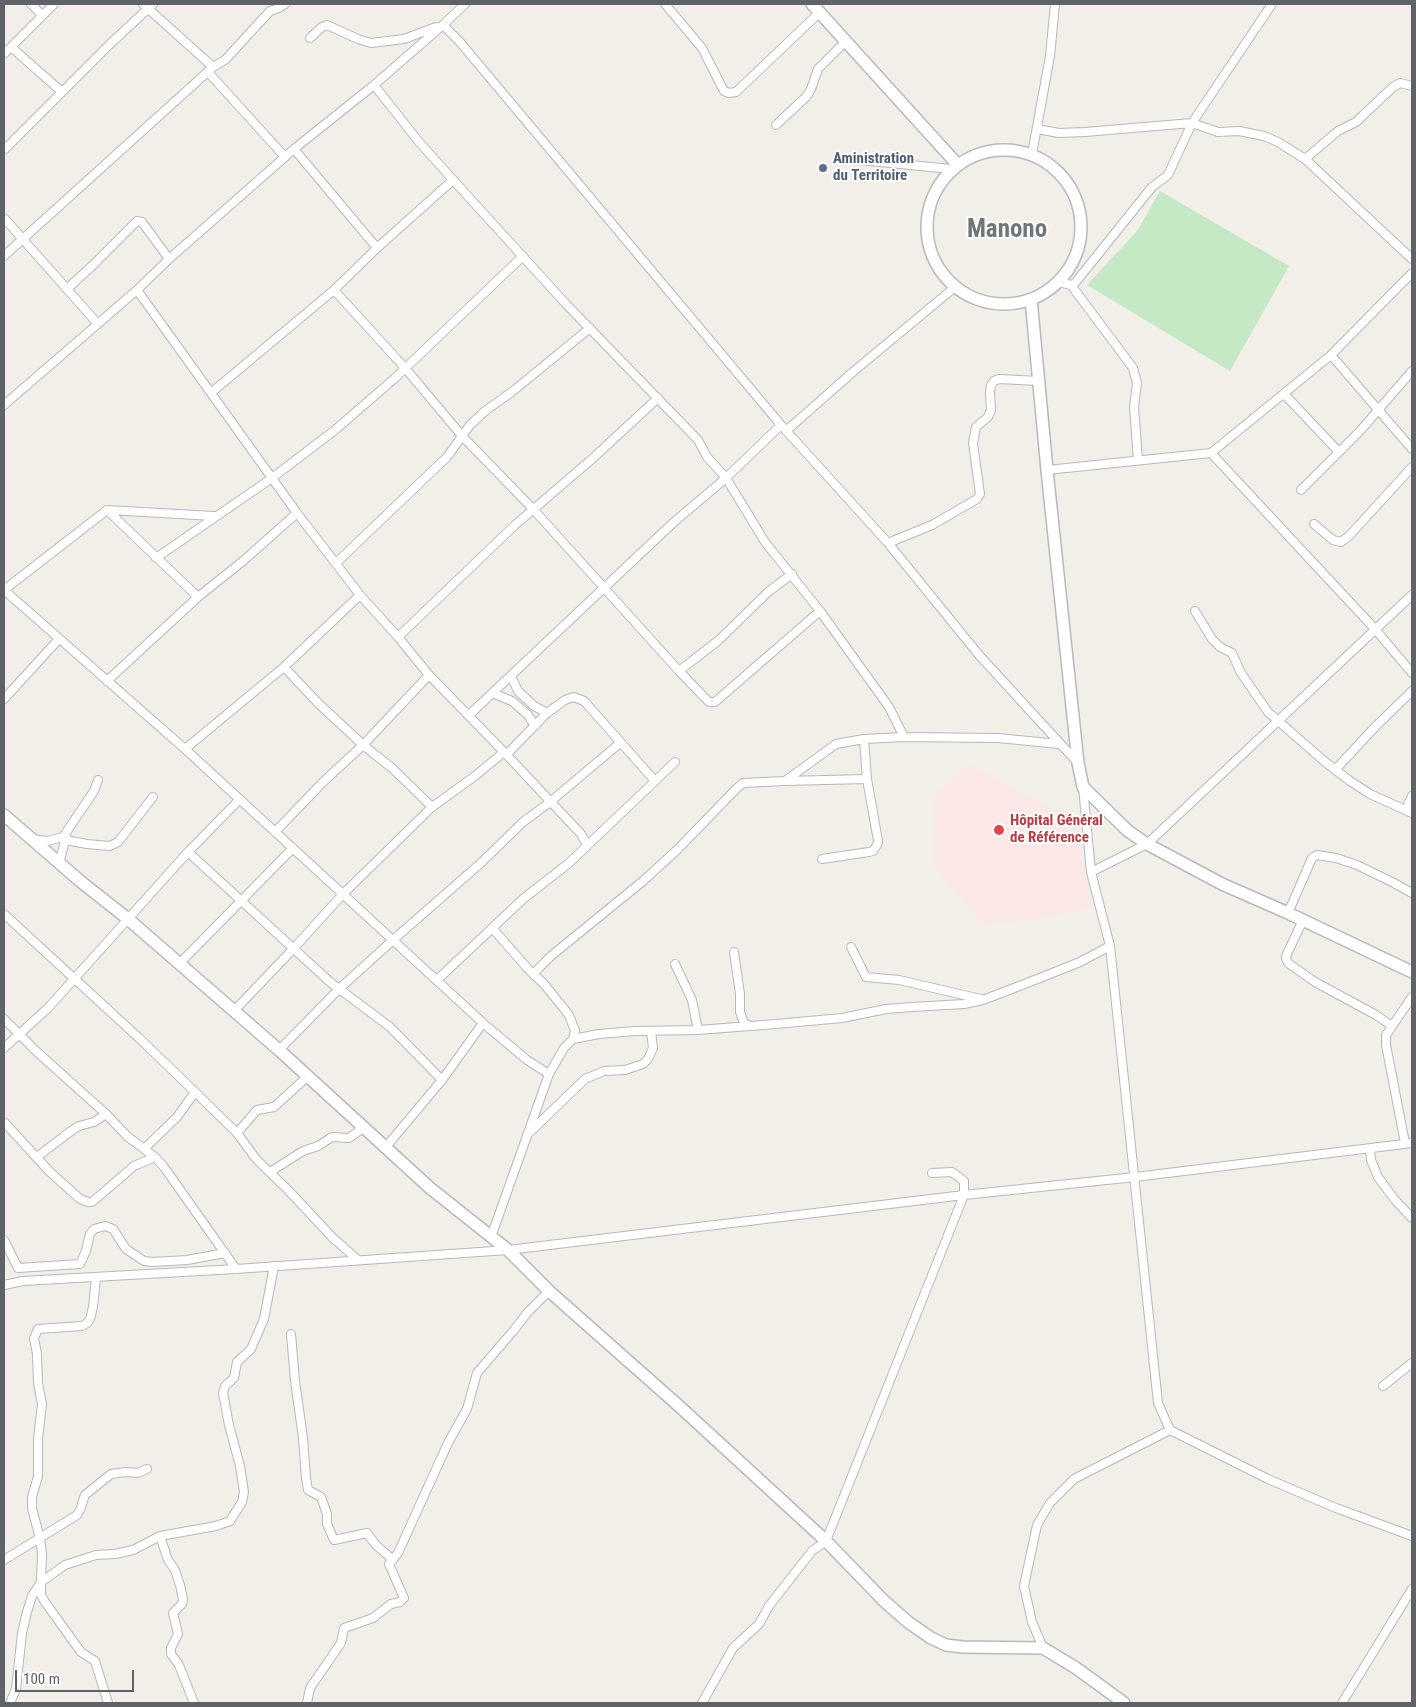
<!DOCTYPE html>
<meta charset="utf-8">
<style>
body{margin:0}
#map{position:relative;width:1416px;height:1707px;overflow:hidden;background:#f1efe8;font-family:"Roboto Condensed",sans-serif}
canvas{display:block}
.frame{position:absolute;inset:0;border:5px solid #5f6368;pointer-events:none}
.scale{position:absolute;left:15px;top:1670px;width:119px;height:22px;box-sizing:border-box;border:2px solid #5f6368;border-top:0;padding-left:6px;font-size:15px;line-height:18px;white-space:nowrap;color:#5f6368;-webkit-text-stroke:4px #fff;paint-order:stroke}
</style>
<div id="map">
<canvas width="1416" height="1707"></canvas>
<div class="frame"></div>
<div class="scale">100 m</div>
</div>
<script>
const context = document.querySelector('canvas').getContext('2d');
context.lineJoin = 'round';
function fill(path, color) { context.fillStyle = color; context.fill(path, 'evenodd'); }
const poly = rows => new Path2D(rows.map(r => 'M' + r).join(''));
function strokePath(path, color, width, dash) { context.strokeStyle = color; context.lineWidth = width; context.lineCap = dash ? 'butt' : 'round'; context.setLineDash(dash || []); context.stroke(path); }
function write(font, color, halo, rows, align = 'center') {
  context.font = font + ' "Roboto Condensed",sans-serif'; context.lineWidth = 4; context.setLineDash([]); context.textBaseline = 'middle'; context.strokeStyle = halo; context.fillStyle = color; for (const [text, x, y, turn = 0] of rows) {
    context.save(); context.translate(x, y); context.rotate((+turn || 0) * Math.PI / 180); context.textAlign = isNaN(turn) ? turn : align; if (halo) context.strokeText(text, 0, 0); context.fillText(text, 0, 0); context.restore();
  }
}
const medical = poly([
 [970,765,1049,807,1082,852,1087,869,1091,909,1031,920,983,924,933,866,935,794]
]);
const green = poly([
 [1160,191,1289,266,1230,371,1087,285,1137,231]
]);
const street = poly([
 [31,4,42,15],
 [465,4,443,25,459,41,781,425,888,543,979,655,1078,763],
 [665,4,702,48,724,91,729,93,736,92,820,12],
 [310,38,322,27,327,25,358,39,371,43,404,39,436,27],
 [11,47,62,92],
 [4,54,54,4],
 [213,67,225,60,270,11,279,8,285,4],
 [208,72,285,157],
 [374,85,419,142,465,193,566,304,698,440,707,457,726,478,765,542,820,611,889,707,904,737],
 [776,125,807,96,811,89,818,69,846,41],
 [1037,129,1059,133,1085,132,1192,123,1218,132,1239,131,1264,136,1278,142,1305,159,1412,259],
 [294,149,377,248],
 [4,150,109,45,153,4],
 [1032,154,1050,56,1055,4],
 [839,158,951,169],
 [1305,159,1338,131,1356,122,1393,87,1400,83,1412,86],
 [4,218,98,324],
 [4,256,213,67,143,4],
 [1058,282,1071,285,1075,283,1152,187,1168,175,1192,123,1272,4],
 [1071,285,1133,368,1137,383,1134,407,1138,460],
 [67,289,93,265,137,221,142,222,169,259],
 [137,290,297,513,360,595,398,637,429,675,504,752,581,834,587,845],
 [334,290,405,368,463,437,533,509,679,671,709,702,715,702,820,611],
 [1331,355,1412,449],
 [212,392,334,290,377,248,453,180],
 [1284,394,1338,451],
 [4,405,137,290,169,259,294,149,374,85,443,25],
 [786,431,854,371,955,287],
 [1211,453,1375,629,1412,673],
 [1047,470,1211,453,1331,355,1412,273],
 [1301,490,1360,431,1412,371],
 [107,510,198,597],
 [1314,524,1333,540,1341,542,1349,536,1412,467],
 [888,543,932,525,977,499,980,494,973,443,976,427,988,417,991,410,990,392,991,385,994,381,999,379,1039,381],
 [156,558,272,478,335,430,395,378,523,256],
 [336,563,447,457,470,425,485,411,513,391,590,328],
 [4,590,185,749,483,1023,527,1060,549,1074],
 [4,590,107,510,214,516],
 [1195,611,1212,639,1220,647,1232,653,1241,673,1268,712,1324,761,1350,781,1370,794,1412,813],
 [398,637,515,525,592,459,658,398],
 [284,667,319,704,363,745,392,768,432,807],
 [679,671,719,640,768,592,792,574],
 [511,676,518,691,534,706,547,713],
 [107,681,198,597,243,561,297,513],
 [492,693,512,701,528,715,535,726],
 [4,699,59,639],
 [469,715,674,522,726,478,781,425],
 [185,749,284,667,360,595],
 [507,754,547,713,565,700,574,697,584,701,655,781],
 [1335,770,1375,727,1412,691],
 [785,781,867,779,864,739],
 [1406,809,1412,796],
 [275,832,323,782,363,745,429,675],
 [32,839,47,841,63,837,94,791,98,780],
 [66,840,87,844,110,846,118,842,153,797],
 [188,852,330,982,390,1027,442,1080],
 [822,859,869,852,873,851,877,845,878,841,867,779],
 [59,864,66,837],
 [1091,872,1147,844,1412,595],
 [1288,913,1312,858,1317,855,1336,858,1357,865,1392,882,1412,893],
 [4,914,140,1039,195,1092,237,1133,256,1159,288,1190,333,1238,358,1260],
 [1303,920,1287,954,1286,958,1288,963,1315,982,1376,1015,1392,1026],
 [493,929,529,970,544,984,569,1015,575,1031,573,1039],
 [851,947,866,977,899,980,981,999],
 [734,952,740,994,740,1012,744,1023,750,1026],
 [180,963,293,848],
 [675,964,692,1000,698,1030],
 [533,973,535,972,551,956,643,881,678,849,736,789,743,783,785,781,836,744,864,739,904,737,998,738,1059,744],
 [437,980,523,899,569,863,675,762],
 [234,1011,294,948,343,894,432,807,475,776,504,752],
 [4,1019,36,1051,106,1114,128,1137,155,1157,164,1167,236,1269],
 [4,1048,48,1008,188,852,240,799],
 [279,1050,339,989,393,940,482,862,523,822,550,802,620,743],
 [4,1122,49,1171,80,1199,88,1202,92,1202,98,1197,134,1166,155,1157],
 [530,1132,585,1079,604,1071,625,1070,643,1064,648,1059,653,1048,651,1031],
 [237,1133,257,1110,274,1107,308,1076],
 [1405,1143,1386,1045,1386,1035,1412,997],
 [385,1148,442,1080,483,1023],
 [144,1149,177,1117,195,1092],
 [1370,1149,1371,1160,1378,1177,1395,1200,1412,1218],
 [37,1157,71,1131,79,1126,94,1122,106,1114],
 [270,1172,303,1151,318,1146,332,1137,349,1138,363,1128],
 [491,1237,549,1074,564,1048,573,1039,599,1034,635,1031,698,1030,776,1024,842,1018,886,1009,912,1007,964,1004,983,1000,1045,976,1080,962,1110,946],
 [4,1240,18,1268,80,1264,86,1251,90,1234,94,1229,105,1226,113,1229,126,1249,144,1261,153,1262,187,1260,225,1253],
 [4,1285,23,1281,236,1269,508,1250,964,1195,1135,1177,1412,1143],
 [291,1334,295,1381,303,1438,306,1478,308,1490,321,1497,327,1514,327,1524,334,1540,367,1533,376,1545,393,1560],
 [1383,1386,1412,1363],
 [1170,1430,1268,1479,1336,1508,1412,1536],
 [160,1536,168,1560,175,1570,180,1585,183,1599,182,1604,173,1613,178,1634,171,1648,171,1654,179,1665,194,1703],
 [4,1560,77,1515,80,1510,85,1495,111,1474,126,1472,138,1473,147,1469],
 [41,1582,65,1565,96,1555,115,1554,133,1550,160,1536,216,1526,230,1521,242,1502,244,1492,240,1466,229,1425,223,1393,225,1386,234,1378,237,1362,251,1349,264,1319,274,1266],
 [41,1582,42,1553,40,1539,32,1508,32,1497,38,1476,38,1439,42,1404,38,1383,37,1354,34,1338,38,1329,82,1326,87,1323,90,1319,93,1307,96,1277],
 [1043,1648,1032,1622,1024,1586,1037,1525,1050,1503,1074,1479,1170,1430,1158,1403,1110,946,1091,872,1083,787],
 [10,1703,16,1689,22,1633,27,1612,32,1596,41,1582,41,1595,45,1602,81,1652,95,1661,108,1703],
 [307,1703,310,1688,341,1643,344,1628,373,1618,391,1604,400,1602,404,1598,389,1564,398,1553,448,1443,467,1409,477,1373,514,1330,527,1313,549,1291],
 [702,1703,733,1648,759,1624,769,1606,812,1551,826,1541,964,1195,964,1181,952,1172,932,1173],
 [1342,1703,1412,1589]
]);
const secondary = poly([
 [812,4,957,164],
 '927 227a77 77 0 1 1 154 0a77 77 0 1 1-154 0Z',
 [1031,299,1047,470,1078,763,1083,787,1128,831,1147,844,1222,884,1288,913,1412,972],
 [4,815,80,881,128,919,279,1050,430,1188,508,1250,549,1291,679,1406,826,1541,884,1601,908,1622,931,1638,946,1645,962,1647,1043,1648,1076,1668,1124,1703]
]);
const markers = [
 [823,168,5,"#5c6f8a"],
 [999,830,6,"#e0444e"]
];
const serviceNames = [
 ["Aministration",833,159],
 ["du Territoire",833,176]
];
const healthNames = [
 ["Hôpital Général",1010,821],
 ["de Référence",1010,838]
];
const townNames = [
 ["Manono",1007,231]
];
fill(medical, '#fce8e6');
fill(green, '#c5e8c5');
strokePath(street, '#b5b8bc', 10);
strokePath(secondary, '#b6babf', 14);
strokePath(street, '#fff', 8);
strokePath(secondary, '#fff', 11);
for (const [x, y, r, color] of markers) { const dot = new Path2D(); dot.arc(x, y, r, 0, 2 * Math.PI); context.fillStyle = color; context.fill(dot); strokePath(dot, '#fff', 2); }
write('bold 15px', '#4e5e75', '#fff', serviceNames, 'left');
write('bold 15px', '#be3a42', '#fff', healthNames, 'left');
write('bold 25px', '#70757a', '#fff', townNames);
</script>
